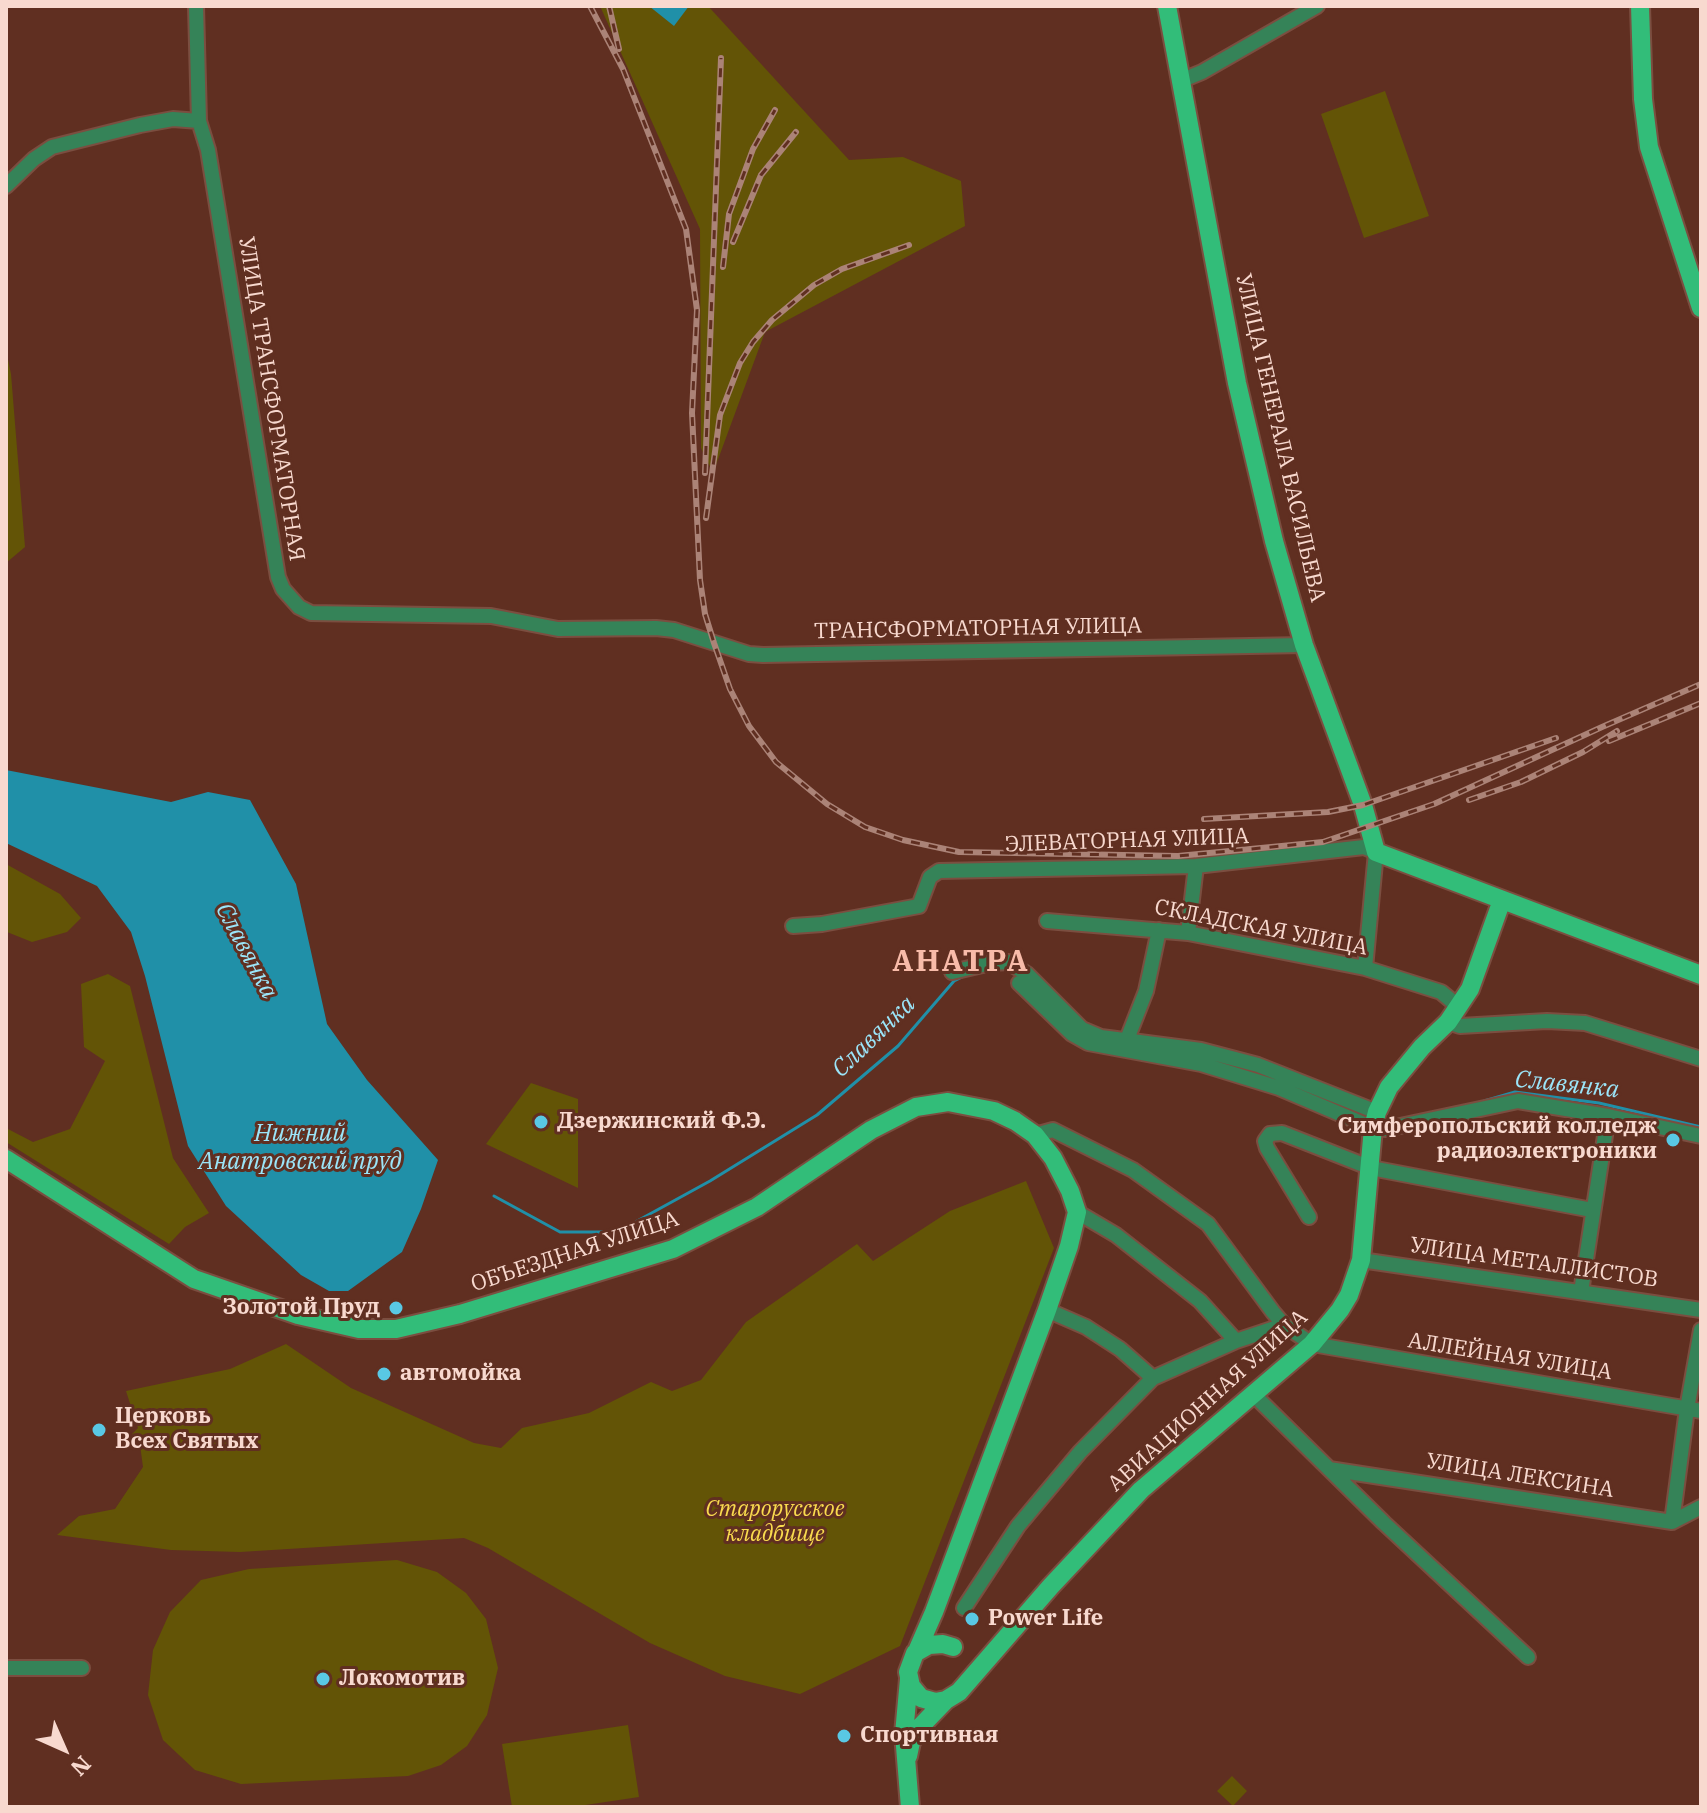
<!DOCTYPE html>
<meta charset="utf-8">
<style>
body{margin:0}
#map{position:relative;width:1707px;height:1813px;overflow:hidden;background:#602f21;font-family:"IBM Plex Serif",serif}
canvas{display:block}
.frame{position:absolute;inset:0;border:8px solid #f8d9cf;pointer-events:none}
.north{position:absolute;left:24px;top:1709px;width:80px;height:80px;-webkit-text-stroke:6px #602f21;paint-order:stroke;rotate:135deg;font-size:22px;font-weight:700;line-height:32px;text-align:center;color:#f8d9cf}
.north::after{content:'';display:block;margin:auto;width:28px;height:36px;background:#f8d9cf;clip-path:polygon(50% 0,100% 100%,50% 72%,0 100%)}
</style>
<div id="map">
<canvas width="1707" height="1813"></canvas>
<div class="frame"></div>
<div class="north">N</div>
</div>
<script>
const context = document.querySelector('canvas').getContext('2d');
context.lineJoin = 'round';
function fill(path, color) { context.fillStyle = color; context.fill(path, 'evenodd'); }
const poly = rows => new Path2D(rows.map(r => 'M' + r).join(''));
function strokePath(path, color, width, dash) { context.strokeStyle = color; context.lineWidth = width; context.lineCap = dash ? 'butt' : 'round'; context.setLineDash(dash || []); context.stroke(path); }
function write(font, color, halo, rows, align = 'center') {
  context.font = font + ' "IBM Plex Serif",serif'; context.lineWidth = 6; context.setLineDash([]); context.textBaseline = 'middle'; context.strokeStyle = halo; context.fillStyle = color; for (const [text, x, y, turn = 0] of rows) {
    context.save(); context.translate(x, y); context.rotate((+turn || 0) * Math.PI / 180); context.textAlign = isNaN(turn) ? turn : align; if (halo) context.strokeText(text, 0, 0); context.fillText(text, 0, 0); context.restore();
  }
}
const green = poly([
 [600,6,708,6,849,160,903,157,961,181,965,226,765,332,713,473,701,448,700,229],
 [1385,91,1429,216,1364,238,1321,114],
 [6,350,11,374,25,547,6,563],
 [6,864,60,894,81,918,67,932,32,942,7,932],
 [108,974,130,986,173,1158,209,1213,185,1227,169,1244,6,1142,6,1128,33,1142,70,1129,105,1061,84,1047,81,984],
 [531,1083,578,1099,578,1188,486,1144],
 [1026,1181,1054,1248,900,1646,800,1694,725,1676,650,1643,488,1548,464,1538,240,1552,171,1550,57,1535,79,1516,115,1509,143,1467,140,1445,124,1442,138,1428,126,1391,230,1369,286,1344,351,1388,474,1443,501,1448,522,1428,589,1413,651,1382,672,1391,701,1380,746,1322,857,1244,873,1261,950,1211],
 [397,1560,437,1572,466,1593,486,1619,498,1668,487,1715,467,1746,441,1765,408,1776,241,1784,195,1770,163,1740,148,1695,153,1650,170,1612,201,1580,249,1569],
 [628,1725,639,1797,572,1807,512,1807,502,1744],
 [1232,1776,1247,1791,1233,1806,1217,1791]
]);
const water = poly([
 [649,6,689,6,674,26],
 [6,770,171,802,208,792,250,800,296,884,327,1024,367,1080,438,1160,421,1209,402,1252,348,1291,329,1291,301,1275,226,1206,188,1146,145,976,131,932,97,886,6,843]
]);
const stream = poly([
 [1222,1063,1257,1074],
 [1484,1101,1515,1092,1599,1103,1701,1127],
 [1350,1109,1369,1116],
 [494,1196,560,1232,617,1232,710,1181,817,1115,898,1046,954,981,966,975]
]);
const minor = poly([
 [196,6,199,121,208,150,278,577,283,589,299,607,311,613,491,616,558,629,656,628,674,630,749,654,763,655,1304,645],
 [1180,81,1202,72,1317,6],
 [6,186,34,159,52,147,140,125,173,119,199,121],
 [1047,921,1188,933,1365,968,1441,992,1459,1007],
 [793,926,822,924,919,906,930,877,939,871,1196,866,1364,847,1376,852,1365,968],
 [1188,933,1196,866],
 [952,972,991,963,1008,962,1027,974,1082,1029,1101,1037,1201,1050,1258,1065,1377,1112],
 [1019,983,1072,1034,1088,1043,1201,1064,1279,1088,1373,1128,1386,1129,1518,1101,1608,1116,1701,1136],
 [1448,1022,1460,1026,1547,1021,1585,1023,1701,1059],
 [1126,1042,1146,991,1159,930],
 [1035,1135,1053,1130,1133,1170,1208,1224,1273,1312,1284,1325,1312,1344,1701,1411],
 [1077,1212,1116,1235,1200,1301,1236,1341],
 [1309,1217,1267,1148,1265,1141,1270,1134,1282,1133,1371,1168,1592,1210],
 [1361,1260,1701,1310],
 [1581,1292,1608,1116],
 [1047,1310,1086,1327,1120,1349,1153,1378],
 [1254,1395,1384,1523,1528,1657],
 [1329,1469,1672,1522,1701,1507],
 [1672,1522,1687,1409,1701,1330],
 [964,1608,1018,1526,1080,1452,1153,1378,1236,1341,1284,1325],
 [6,1668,82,1668]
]);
const major = poly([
 [1167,6,1237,383,1274,541,1304,645,1363,805,1376,852,1701,975],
 [1640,6,1643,99,1649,147,1701,308],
 [6,1159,194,1279,298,1315,359,1329,396,1329,460,1314,673,1249,757,1207,871,1130,916,1107,948,1102,994,1111,1015,1121,1035,1135,1053,1158,1070,1191,1077,1212,1069,1246,1047,1310,934,1612,917,1651],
 [953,1647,943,1644,929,1645,915,1653,908,1672,911,1686,921,1698,935,1702,946,1700,959,1692,1051,1586,1141,1490,1312,1344,1340,1310,1349,1295,1361,1260,1373,1128,1377,1112,1389,1087,1422,1047,1448,1022,1470,989,1502,900],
 [909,1679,904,1734,910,1807],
 [908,1756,911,1742,921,1726,946,1700]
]);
const rail = poly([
 [590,6,623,69,686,229,697,310,692,413,700,580,705,614,714,643,730,689,749,726,776,762,827,804,865,827,903,840,959,852,1178,856,1323,842,1434,804,1602,727,1701,684],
 [609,6,619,49],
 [733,242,761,175,796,132],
 [723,267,729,214,753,149,775,110],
 [705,473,721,58],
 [706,518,720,415,740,363,753,342,772,320,814,285,842,269,909,245],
 [1609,741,1701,703],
 [1469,800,1521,782,1583,752,1617,731],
 [1204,819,1328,812,1363,805,1556,738]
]);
const markers = [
 [541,1122,8,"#59c8e4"],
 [1673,1140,8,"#59c8e4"],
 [396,1308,8,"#59c8e4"],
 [384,1374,8,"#59c8e4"],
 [99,1430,8,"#59c8e4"],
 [972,1619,8,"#59c8e4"],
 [323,1679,8,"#59c8e4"],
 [844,1736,8,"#59c8e4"]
];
const streetNames = [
 ["УЛИЦА ТРАНСФОРМАТОРНАЯ",271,399,81],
 ["УЛИЦА ГЕНЕРАЛА ВАСИЛЬЕВА",1280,438,77],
 ["ТРАНСФОРМАТОРНАЯ УЛИЦА",978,629,-1],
 ["ЭЛЕВАТОРНАЯ УЛИЦА",1127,841,-2],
 ["СКЛАДСКАЯ УЛИЦА",1261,928,11],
 ["ОБЪЕЗДНАЯ УЛИЦА",575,1252,-18],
 ["УЛИЦА МЕТАЛЛИСТОВ",1534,1263,8],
 ["АЛЛЕЙНАЯ УЛИЦА",1510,1357,9],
 ["АВИАЦИОННАЯ УЛИЦА",1208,1401,-42],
 ["УЛИЦА ЛЕКСИНА",1520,1476,9]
];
const poiNames = [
 ["Дзержинский Ф.Э.",557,1122],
 ["Симферопольский колледж",1657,1127,"right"],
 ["радиоэлектроники",1657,1152,"right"],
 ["Золотой Пруд",380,1308,"right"],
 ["автомойка",400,1374],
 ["Церковь",115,1417],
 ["Всех Святых",115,1442],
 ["Power Life",988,1619],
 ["Локомотив",339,1679],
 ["Спортивная",860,1736]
];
const parkNames = [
 ["Старорусское",775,1510],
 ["кладбище",775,1535]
];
const waterNames = [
 ["Славянка",246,951,62],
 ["Славянка",874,1037,-44],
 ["Славянка",1567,1085,6],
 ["Нижний",300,1134],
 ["Анатровский пруд",300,1162]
];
const districtNames = [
 ["АНАТРА",961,962]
];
fill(green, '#635406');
fill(water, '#2090a8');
strokePath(stream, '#2090a8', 3);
strokePath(minor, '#7b4e40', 18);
strokePath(major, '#7b4e40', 22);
strokePath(minor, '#358358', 14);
strokePath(major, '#32bd79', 18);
strokePath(rail, '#ab8377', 6);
strokePath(rail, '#602f21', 3, [9]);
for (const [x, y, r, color] of markers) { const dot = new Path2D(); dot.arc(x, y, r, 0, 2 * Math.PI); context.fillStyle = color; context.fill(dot); strokePath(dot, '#602f21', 3); }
write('22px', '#f8d9cf', '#602f21', streetNames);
write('bold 22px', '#f8d9cf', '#602f21', poiNames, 'left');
write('italic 22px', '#f9db4e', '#602f21', parkNames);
write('italic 24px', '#9be5f9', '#602f21', waterNames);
context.letterSpacing = '2px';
write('bold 30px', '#f8bba9', '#602f21', districtNames);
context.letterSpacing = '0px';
</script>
